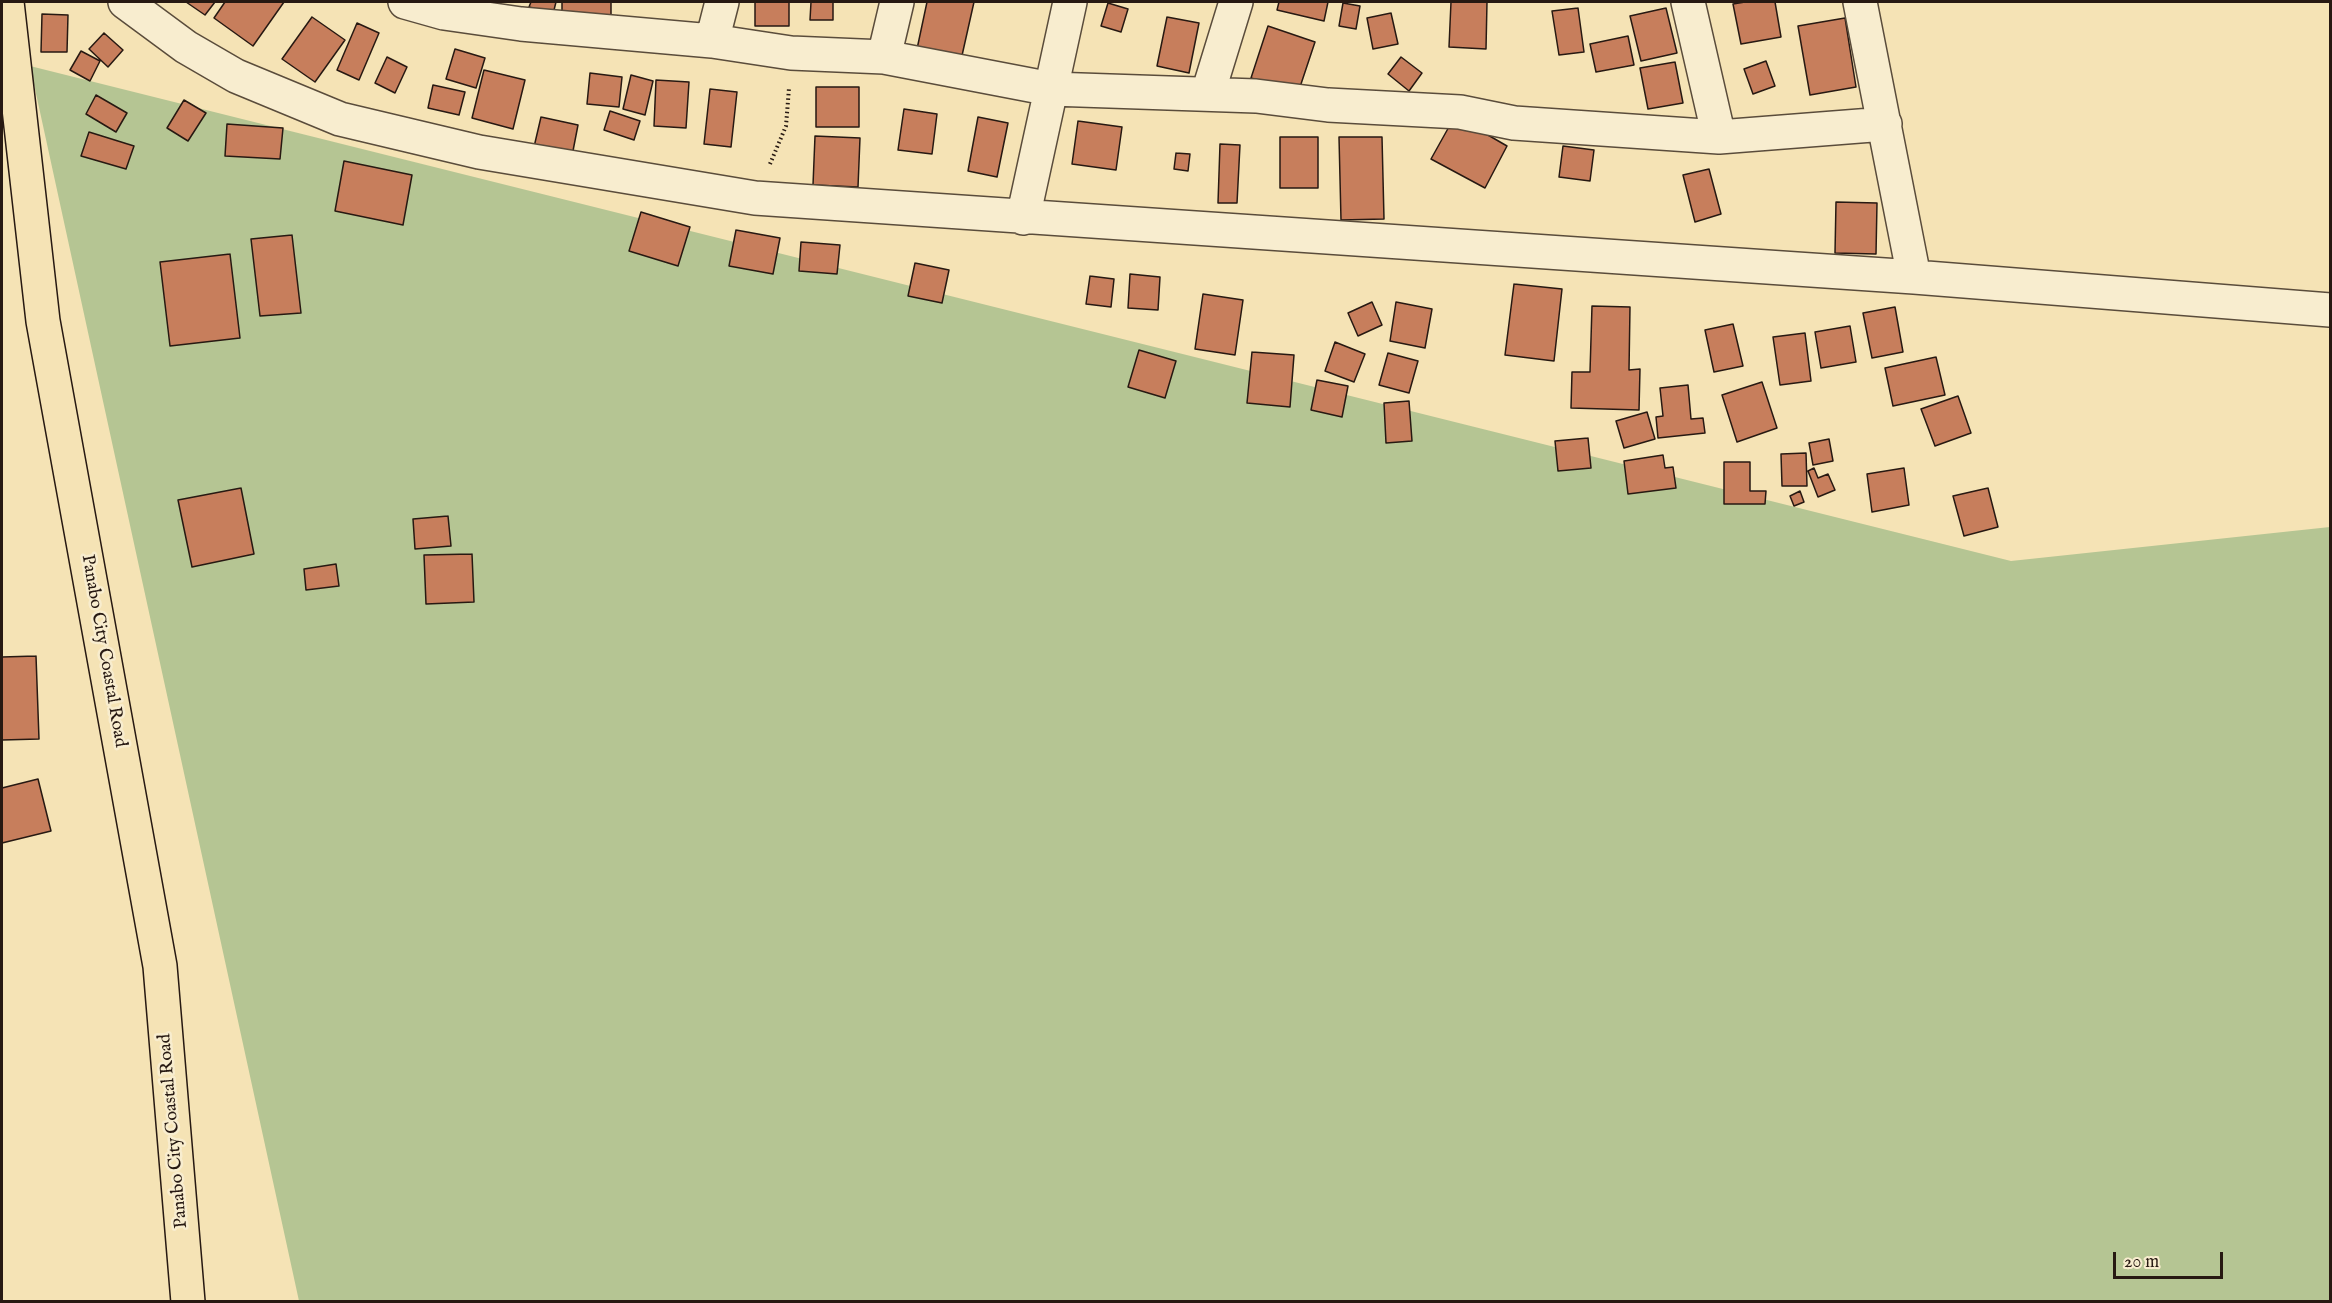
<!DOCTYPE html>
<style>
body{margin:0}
#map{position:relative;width:2332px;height:1303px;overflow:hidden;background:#f5e3b5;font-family:"IM FELL English",serif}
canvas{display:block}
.frame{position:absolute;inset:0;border:3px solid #271912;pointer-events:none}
.scale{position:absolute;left:2113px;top:1252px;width:110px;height:27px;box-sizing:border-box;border:3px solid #271912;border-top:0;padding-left:8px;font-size:18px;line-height:21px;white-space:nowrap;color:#271912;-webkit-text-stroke:4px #f8edcf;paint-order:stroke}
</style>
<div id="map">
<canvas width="2332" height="1303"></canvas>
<div class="frame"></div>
<div class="scale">20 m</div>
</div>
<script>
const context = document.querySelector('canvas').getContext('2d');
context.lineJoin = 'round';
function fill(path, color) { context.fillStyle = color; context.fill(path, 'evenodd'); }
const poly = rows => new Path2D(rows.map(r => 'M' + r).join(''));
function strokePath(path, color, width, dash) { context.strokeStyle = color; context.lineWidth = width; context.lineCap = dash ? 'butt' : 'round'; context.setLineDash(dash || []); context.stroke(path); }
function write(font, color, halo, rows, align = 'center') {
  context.font = font + ' "IM FELL English",serif'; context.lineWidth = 5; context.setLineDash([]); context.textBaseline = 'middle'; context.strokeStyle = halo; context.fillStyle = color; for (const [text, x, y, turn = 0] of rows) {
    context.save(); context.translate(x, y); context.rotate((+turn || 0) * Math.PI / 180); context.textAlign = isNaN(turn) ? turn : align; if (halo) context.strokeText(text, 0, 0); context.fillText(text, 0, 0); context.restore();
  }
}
const green = poly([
 [30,66,2011,561,2330,527,2330,1301,299,1301]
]);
const building = poly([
 [186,2,215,2,205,15,186,2],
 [225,2,284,2,253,46,214,18,225,2],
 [531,2,556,2,553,14,529,7,531,2],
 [562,2,611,2,611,18,562,17,562,2],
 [755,2,789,2,789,26,755,26,755,2],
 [811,2,833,2,833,20,810,20,811,2],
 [927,2,974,2,961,60,917,49,927,2],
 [1279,2,1328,2,1324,21,1277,10,1279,2],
 [1451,2,1487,2,1486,49,1449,47,1451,2],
 [1745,2,1775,2,1781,37,1741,44,1733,4,1745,2],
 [1108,3,1128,9,1121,32,1101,26,1108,3],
 [1343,3,1360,6,1356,29,1339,26,1343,3],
 [1578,8,1584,52,1559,55,1552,11,1578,8],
 [1666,8,1677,53,1641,61,1630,16,1666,8],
 [1391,13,1398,44,1373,49,1367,18,1391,13],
 [42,14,68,15,67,52,41,52,42,14],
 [312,17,345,40,315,82,282,59,312,17],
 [1167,17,1199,23,1189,73,1157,66,1167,17],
 [1845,18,1856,87,1810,95,1798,26,1845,18],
 [357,23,379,33,359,80,337,70,357,23],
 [1268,26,1315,42,1298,93,1251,78,1268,26],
 [104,33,123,50,108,67,89,49,104,33],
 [1628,36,1634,65,1596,72,1590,44,1628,36],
 [455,49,485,58,476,88,446,79,455,49],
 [81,51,100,61,90,81,70,70,81,51],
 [387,57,407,67,395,93,375,83,387,57],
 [1401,57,1422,73,1409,91,1388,74,1401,57],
 [1766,61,1775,86,1753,94,1744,69,1766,61],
 [1675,62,1683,103,1648,109,1640,68,1675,62],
 [484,70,525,80,513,129,472,118,484,70],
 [590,73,622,77,619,107,587,104,590,73],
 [631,75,653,81,645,115,623,109,631,75],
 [656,80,689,82,686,128,654,126,656,80],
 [433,85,465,92,459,115,428,108,433,85],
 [816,87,859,87,859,127,816,127,816,87],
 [710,89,737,92,731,147,704,144,710,89],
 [96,95,127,113,116,132,86,114,96,95],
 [184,100,206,113,188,141,167,128,184,100],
 [904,109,937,114,932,154,898,150,904,109],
 [610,111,640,121,634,140,604,130,610,111],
 [1455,116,1507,146,1485,188,1431,159,1455,116],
 [541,117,578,125,572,156,534,147,541,117],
 [978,117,1008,123,997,177,968,171,978,117],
 [1078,121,1122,127,1116,170,1072,164,1078,121],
 [227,124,283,128,280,159,225,156,227,124],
 [89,132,134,146,126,169,81,156,89,132],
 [815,136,860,138,858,187,813,185,815,136],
 [1280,137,1318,137,1318,188,1280,188,1280,137],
 [1339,137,1382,137,1384,219,1341,220,1339,137],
 [1220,144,1240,145,1237,203,1218,203,1220,144],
 [1563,146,1594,150,1590,181,1559,177,1563,146],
 [1176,153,1190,154,1188,171,1174,169,1176,153],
 [344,161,412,175,403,225,335,211,344,161],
 [1709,169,1721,214,1695,222,1683,175,1709,169],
 [1836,202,1877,203,1876,254,1835,253,1836,202],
 [641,212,690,227,678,266,629,251,641,212],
 [736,230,780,238,773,274,729,266,736,230],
 [292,235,301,313,260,316,251,239,292,235],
 [801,242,840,245,837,274,799,271,801,242],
 [230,254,240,338,170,346,160,262,230,254],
 [915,263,949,270,942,303,908,296,915,263],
 [1130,274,1160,277,1158,310,1128,308,1130,274],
 [1090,276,1114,279,1111,307,1086,304,1090,276],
 [1514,284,1562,289,1554,361,1505,355,1514,284],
 [1203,294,1243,300,1235,355,1195,349,1203,294],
 [1372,302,1382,325,1358,336,1348,313,1372,302],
 [1396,302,1432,309,1425,348,1390,341,1396,302],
 [1592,306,1630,307,1629,370,1640,369,1639,410,1571,408,1572,372,1590,372,1592,306],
 [1895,307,1903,352,1872,358,1863,313,1895,307],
 [1733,324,1743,366,1714,372,1705,330,1733,324],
 [1850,326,1856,362,1821,368,1815,332,1850,326],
 [1805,333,1811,381,1780,385,1773,337,1805,333],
 [1335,342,1365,354,1354,382,1325,371,1335,342],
 [1139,350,1176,361,1165,398,1128,387,1139,350],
 [1252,352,1294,355,1290,407,1247,403,1252,352],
 [1388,353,1418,361,1409,393,1379,385,1388,353],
 [1936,357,1945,395,1893,406,1885,368,1936,357],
 [1317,380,1348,386,1342,417,1311,410,1317,380],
 [1762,382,1777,428,1737,442,1722,395,1762,382],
 [1688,385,1691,419,1703,418,1705,433,1658,438,1656,417,1663,416,1660,388,1688,385],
 [1958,396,1971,433,1935,446,1921,409,1958,396],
 [1409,401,1412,441,1386,443,1384,403,1409,401],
 [1647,412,1655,439,1624,448,1616,421,1647,412],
 [1588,438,1591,468,1558,471,1555,441,1588,438],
 [1829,439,1833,461,1813,465,1809,443,1829,439],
 [1806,453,1807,486,1782,486,1781,454,1806,453],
 [1663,455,1665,468,1673,467,1676,488,1628,494,1624,461,1663,455],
 [1724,462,1750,462,1750,491,1766,491,1765,504,1724,504,1724,462],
 [1814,468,1818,478,1828,474,1835,490,1818,497,1808,471,1814,468],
 [1904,468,1909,505,1872,512,1867,474,1904,468],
 [241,488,254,554,192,567,178,500,241,488],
 [1988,488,1998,527,1964,536,1953,496,1988,488],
 [1800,491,1804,502,1794,506,1790,496,1800,491],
 [448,516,451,546,415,549,413,519,448,516],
 [472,554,474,602,426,604,424,555,472,554],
 [336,564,339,586,306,590,304,569,336,564],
 [36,656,39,739,2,740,2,657,36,656],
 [38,779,51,831,2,843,2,788,38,779]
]);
const path = poly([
 [770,164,786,126,789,88]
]);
const minor = poly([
 [125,2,186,47,236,76,340,119,479,152,755,198,1914,277,2330,310],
 [405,2,444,13,521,24,712,41],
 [722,2,712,41,791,53,884,57,897,2],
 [1688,2,1719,137,1885,124],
 [1860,2,1914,277],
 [884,57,1051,89,1256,96,1328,105,1460,112,1514,123,1719,137],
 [1208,93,1236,2],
 [1023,218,1070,2]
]);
const major = poly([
 [7,2,43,321,160,966,188,1302]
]);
const streetNames = [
 ["Panabo City Coastal Road",103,651,80],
 ["Panabo City Coastal Road",174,1131,-95]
];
fill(green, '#b5c593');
fill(building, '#c77e5c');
strokePath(building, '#271912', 1.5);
strokePath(minor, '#5a4c3b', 36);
strokePath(major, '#271912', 36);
strokePath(path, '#271912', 4, [1.5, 3]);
strokePath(minor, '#f8edcf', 33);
strokePath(major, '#f5e3b5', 33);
write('18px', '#271912', '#f8edcf', streetNames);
</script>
